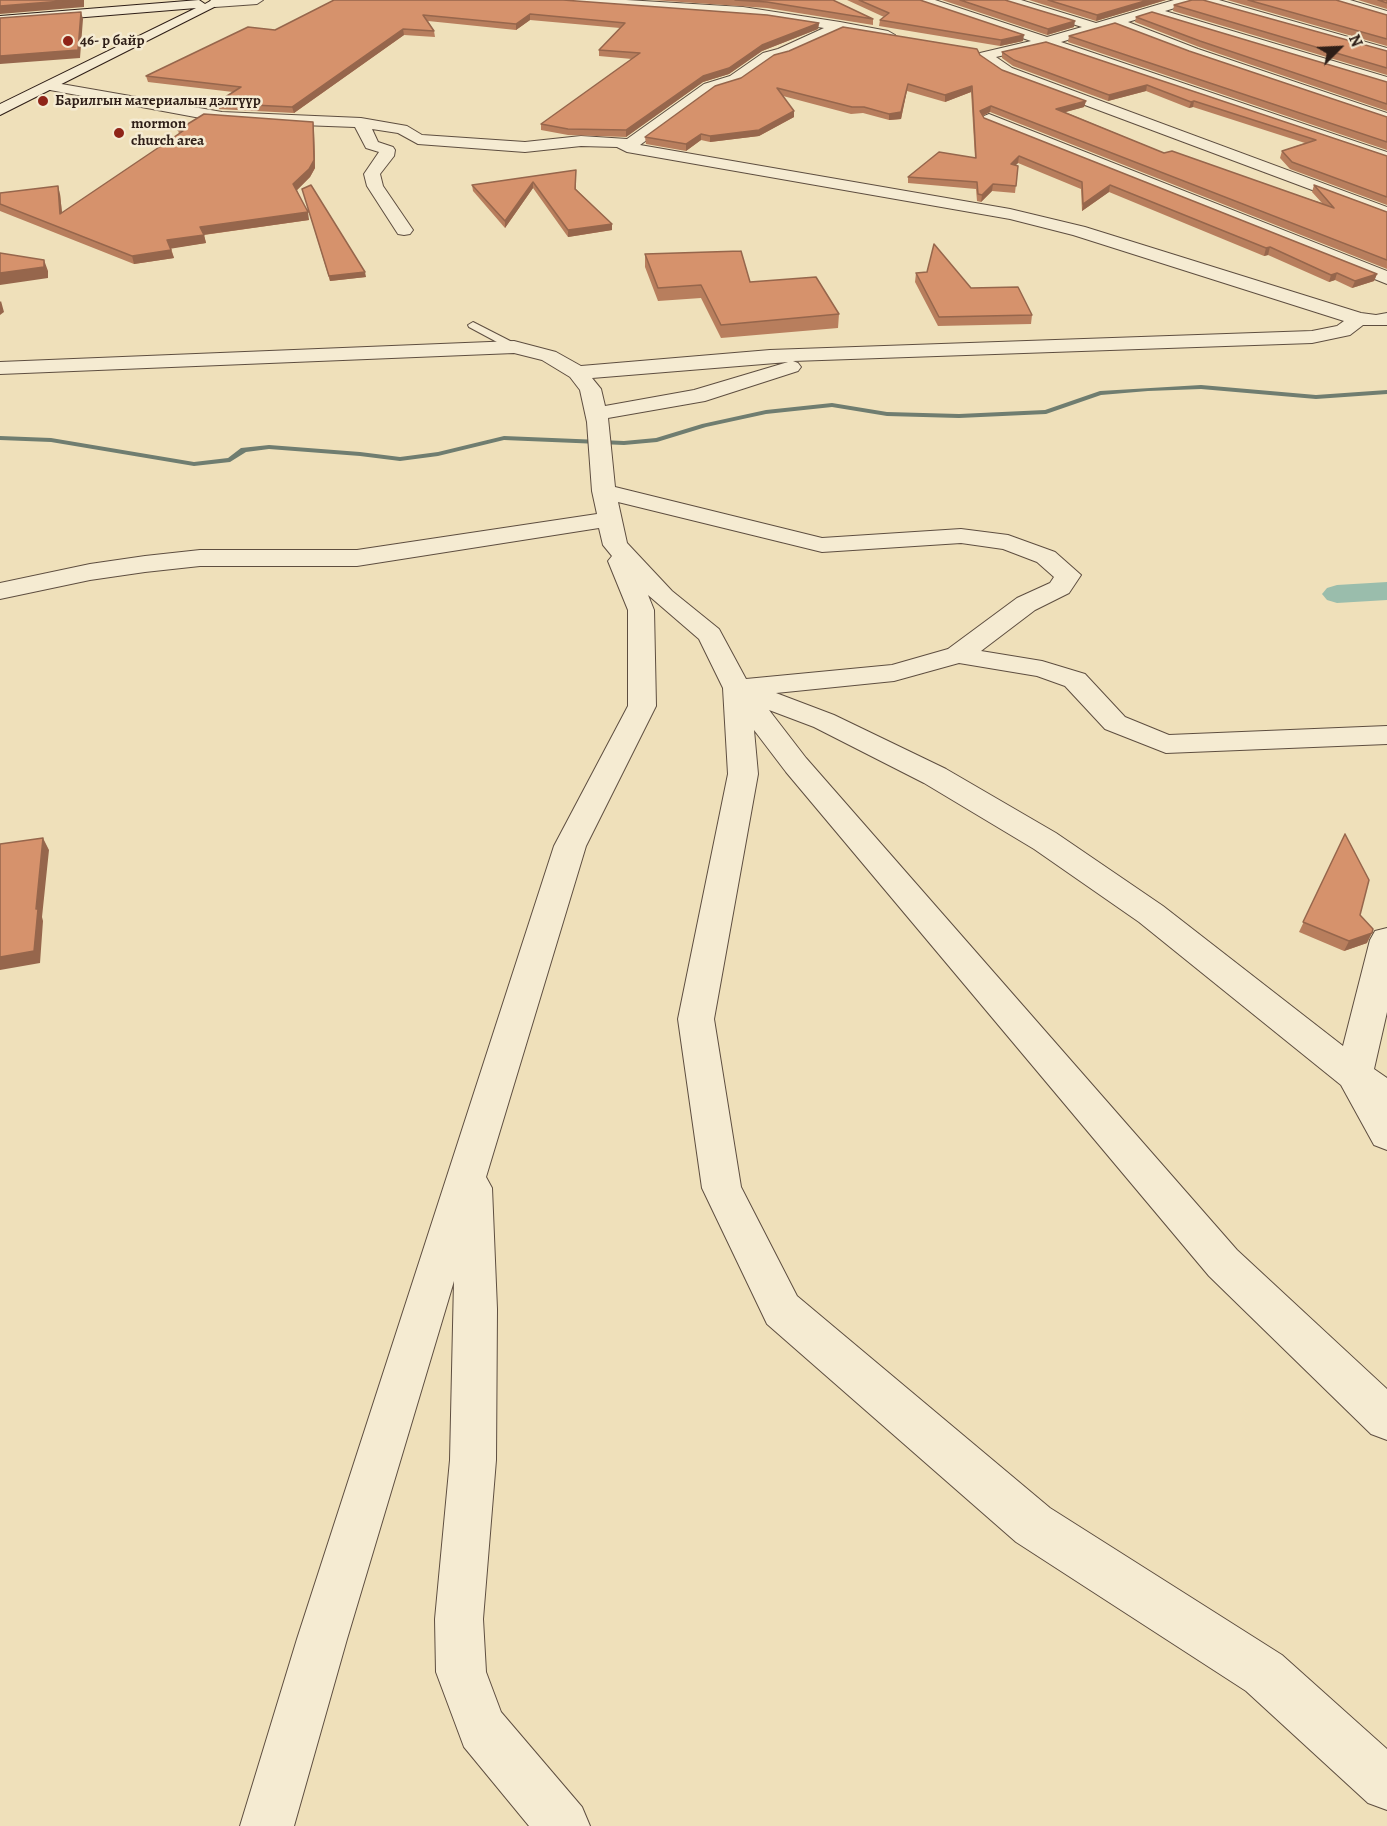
<!DOCTYPE html>
<meta charset="utf-8">
<style>
body{margin:0}
#map{position:relative;width:1387px;height:1826px;overflow:hidden;background:#efe0ba;font-family:Alegreya,serif}
canvas{display:block}
.north{position:absolute;left:1309px;top:18px;width:60px;height:60px;-webkit-text-stroke:4px #f5ebd2;paint-order:stroke;rotate:66deg;font-size:16px;font-weight:700;line-height:24px;text-align:center;color:#2e1e17}
.north::after{content:'';display:block;margin:auto;width:21px;height:27px;background:#2e1e17;clip-path:polygon(50% 0,100% 100%,50% 72%,0 100%)}
</style>
<div id="map">
<canvas width="1387" height="1826"></canvas>
<div class="north">N</div>
</div>
<script>
const context = document.querySelector('canvas').getContext('2d');
context.lineJoin = 'round';
const poly = rows => new Path2D(rows.map(r => 'M' + r).join(''));
function fill(path, color) { context.fillStyle = color; context.fill(path, 'evenodd'); }
function strokePath(path, color, width, dash) { context.strokeStyle = color; context.lineWidth = width; context.lineCap = dash ? 'butt' : 'round'; context.setLineDash(dash || []); context.stroke(path); }
function write(font, color, halo, rows, align = 'center') {
  context.font = font + ' Alegreya,serif'; context.lineWidth = 5; context.setLineDash([]); context.textBaseline = 'middle'; context.strokeStyle = halo; context.fillStyle = color; for (const [text, x, y, turn = 0] of rows) {
    context.save(); context.translate(x, y); context.rotate((+turn || 0) * Math.PI / 180); context.textAlign = isNaN(turn) ? turn : align; if (halo) context.strokeText(text, 0, 0); context.fillText(text, 0, 0); context.restore();
  }
}
const stream = poly([
 [1201,385,1316,395,1387,390,1387,394,1316,399,1201,389,1148,391,1101,395,1046,414,959,418,887,416,832,407,766,414,706,427,657,442,624,445,504,440,438,456,400,461,360,456,269,449,246,452,230,462,194,466,51,442,0,440,0,436,51,438,194,462,228,458,241,448,269,445,360,452,400,457,438,452,504,436,624,441,656,438,702,424,766,410,832,403,887,412,959,414,1045,410,1100,391,1201,385]
]);
const canal = poly([
 [1387,582,1387,600,1337,603,1327,600,1322,594,1327,588,1337,585,1387,582]
]);
const lane = poly([
 [473,322,518,345,520,347,518,349,510,349,469,327,468,325,473,322]
]);
const street = poly([
 [211,0,263,0,257,4,215,7,209,3,211,0],
 [559,0,626,0,743,7,840,22,888,31,895,35,888,39,840,31,788,55,773,59,740,82,714,90,640,145,1010,209,1085,227,1361,313,1376,315,1387,313,1387,325,1363,325,1350,335,1312,343,793,361,798,363,801,367,798,371,705,401,608,418,615,487,822,538,961,529,1008,535,1055,552,1081,575,1069,593,1035,610,981,651,1042,661,1085,674,1125,717,1169,735,1387,726,1387,744,1166,753,1105,729,1065,686,1037,676,959,663,894,681,776,693,834,715,946,769,1056,833,1163,906,1343,1046,1370,940,1375,931,1387,928,1387,1012,1374,1069,1387,1078,1387,1150,1374,1145,1341,1085,1139,922,1034,849,924,783,814,727,769,710,806,758,1237,1250,1387,1389,1387,1440,1371,1434,1209,1276,786,772,754,730,758,774,714,1019,741,1187,797,1296,1050,1508,1282,1655,1387,1749,1387,1810,1368,1803,1246,1691,1016,1542,767,1324,702,1188,678,1019,728,774,723,688,699,639,648,595,654,610,656,706,586,846,486,1177,492,1188,497,1309,496,1460,483,1619,486,1672,501,1712,582,1807,590,1826,529,1826,464,1747,436,1672,435,1619,450,1460,454,1281,347,1639,294,1826,240,1826,297,1639,554,846,628,706,628,610,608,561,612,556,603,545,599,528,357,566,200,566,145,572,90,580,0,599,0,583,90,564,145,556,200,550,357,550,597,514,592,491,587,422,580,390,570,377,542,360,514,353,0,374,0,362,514,341,556,352,581,366,770,350,1312,331,1337,326,1344,321,1073,235,1010,219,627,152,617,147,581,146,525,152,418,144,398,133,372,129,378,142,393,147,395,150,394,156,380,174,383,186,413,230,410,234,404,235,398,234,367,186,364,174,379,152,366,148,355,127,222,122,50,90,43,86,50,82,222,112,361,118,407,126,422,135,525,142,581,136,627,139,704,84,730,76,763,53,778,49,824,28,743,15,565,4,559,0],
 [788,362,694,390,605,406,601,389,592,378,788,362],
 [618,502,822,552,961,543,1003,549,1037,562,1054,577,1050,583,1017,598,948,649,892,665,746,679,719,629,672,591,627,543,618,502],
 [917,0,935,0,1047,37,1082,27,1004,3,1002,0,1021,0,1096,23,1174,0,1193,0,1191,3,1165,11,1387,77,1387,86,1151,15,1128,22,1198,49,1387,113,1387,123,1188,55,1114,26,1061,42,1387,152,1387,162,1045,46,996,57,1012,68,1387,207,1387,218,1002,74,980,59,978,56,980,53,1031,41,919,3,917,0],
 [1199,0,1219,0,1387,48,1387,56,1201,3,1199,0],
 [1330,0,1350,0,1387,11,1387,19,1332,3,1330,0],
 [989,114,1387,271,1387,284,984,122,981,119,984,116,989,114]
]);
const secondary = poly([
 [199,0,205,4,212,0,228,0,0,115,0,104,196,8,0,24,0,16,199,0]
]);
const wall = poly([
 [653,0,833,0,873,19,873,25,767,8],
 [847,0,920,0,1023,41,1000,46,879,26,880,20,884,17],
 [942,0,1005,0,1074,27,1047,35],
 [1029,0,1166,0,1096,21],
 [1227,0,1336,0,1387,15,1387,46],
 [1358,0,1387,0,1387,9],
 [565,1,819,23,818,29,762,51,729,74,703,82,626,137,568,135,541,130,541,124,632,59,599,56,599,50,620,28,530,20,516,30,428,21,434,31,435,37,404,35,294,113,217,109,216,103,233,92,148,82,146,76,275,30],
 [1174,5,1387,51,1387,75,1173,11],
 [1136,17,1387,82,1387,111,1199,47,1135,22],
 [1069,36,1189,51,1387,117,1387,150,1068,42],
 [1046,42,1387,156,1387,205,1290,169,1280,158,1282,151,1305,143,1193,107,1189,108,1146,91,1108,101,1013,66,1002,58,1002,52],
 [980,55,1002,70,1086,101,1084,107,1065,112,1164,153,1322,203,1312,192,1314,185,1387,212,1387,269,990,112,983,116,984,118,1377,274,1374,281,1352,288,1335,280,1329,282,1268,255,1264,256,1109,192,1082,211,1081,189,1018,163,1015,165,1018,166,1015,193,992,191,981,202,977,201,976,189,908,183,908,177,975,158,971,92,945,102,907,91,901,119,889,120,863,113,851,114,783,96,794,117,759,136,710,142,701,140,686,151,646,144,645,137,715,86],
 [313,122,314,130,315,168,310,177,297,190,309,220,204,235,206,243,171,248,174,258,134,264,0,211,0,193,60,194,62,213,179,134,178,130],
 [576,170,576,189,612,224,612,230,568,237,533,188,505,228,473,191,472,185],
 [302,189,366,277,330,281],
 [645,254,750,282,839,314,838,328,721,338,701,298,658,301,645,267],
 [916,273,971,288,1032,315,1031,324,938,326,915,282],
 [1345,834,1360,915,1367,943,1344,951,1299,932]
]);
const shadedWall = poly([
 [75,0,84,0,84,7,0,14,0,6],
 [1148,0,1166,0,1096,21,1097,15],
 [81,12,83,19,80,58,0,64,0,56],
 [530,14,530,20,516,30,516,24],
 [1075,21,1074,27,1047,35,1048,29],
 [819,23,818,29,762,51,729,74,703,82,626,137,626,130,703,76,762,45],
 [403,29,404,35,294,113,292,107],
 [1024,35,1023,41,1000,46,1001,40],
 [908,84,901,119,889,120,889,114],
 [1147,85,1146,91,1108,101,1109,95],
 [972,86,971,92,945,102,945,95],
 [1086,101,1084,107,1055,115,1056,109],
 [1194,101,1193,107,1189,108,1191,102],
 [991,106,990,112,979,117,980,111],
 [794,111,794,117,759,136,710,142,710,136],
 [313,122,314,130,315,168,310,177,295,192,293,184],
 [701,134,701,140,686,151,686,144],
 [1019,156,1018,163,1010,171,1011,164],
 [533,182,533,188,505,228,505,221],
 [993,184,992,191,981,202,982,195],
 [1110,185,1109,192,1082,211,1083,204],
 [58,186,60,194,63,222,60,214],
 [308,212,309,220,202,235,200,227],
 [612,224,612,230,568,237,568,230],
 [204,235,206,243,169,249,167,240],
 [1270,247,1268,255,1264,256,1266,248],
 [171,250,174,258,134,264,132,256],
 [44,260,48,271,48,278,0,285,0,273],
 [365,272,366,277,330,281,329,276],
 [1337,273,1335,280,1329,282,1331,275],
 [1377,274,1374,281,1352,288,1355,281],
 [1,301,4,312,0,315,0,302],
 [43,838,49,850,42,917,43,921,40,963,0,970,0,957,36,909],
 [1372,933,1367,943,1344,951,1349,941]
]);
const building = poly([
 [0,0,75,0,0,6,0,0],
 [334,0,563,0,767,15,819,23,762,45,729,68,703,76,626,130,568,129,541,124,640,53,599,50,625,23,530,14,516,24,423,15,434,31,403,29,292,107,216,103,241,87,146,76,248,27,275,30,334,0],
 [735,0,833,0,873,19,767,2,735,0],
 [859,0,920,0,1024,35,1001,40,880,20,889,13,859,0],
 [960,0,1005,0,1075,21,1048,29,960,0],
 [1048,0,1148,0,1097,15,1048,0],
 [1192,0,1203,0,1387,51,1387,68,1174,5,1192,0],
 [1248,0,1336,0,1387,15,1387,39,1248,0],
 [1378,0,1387,0,1387,3,1378,0],
 [81,12,78,50,0,56,0,18,81,12],
 [1152,12,1387,82,1387,104,1200,41,1136,17,1152,12],
 [1115,23,1189,51,1387,117,1387,142,1069,36,1115,23],
 [843,27,977,49,980,55,1002,70,1086,101,1056,109,1164,153,1172,151,1334,208,1314,185,1387,212,1387,260,991,106,980,111,984,118,1377,274,1355,281,1337,273,1331,275,1270,247,1266,248,1110,185,1083,204,1082,182,1019,156,1011,164,1018,166,1016,186,993,184,982,195,978,194,977,182,908,177,939,152,976,158,972,86,945,95,908,84,901,112,889,114,864,107,852,107,777,88,794,111,759,130,710,136,701,134,686,144,645,137,715,86,741,78,774,55,789,51,843,27],
 [1046,42,1387,156,1387,197,1292,162,1282,151,1316,140,1194,101,1191,102,1147,85,1109,95,1014,60,1002,52,1046,42],
 [204,114,313,122,314,160,309,169,293,184,308,212,200,227,204,235,167,240,171,250,132,256,0,204,0,193,58,186,60,214,183,131,178,130,204,114],
 [576,170,575,189,612,224,568,230,533,182,505,221,472,185,576,170],
 [311,185,365,272,329,276,302,189,311,185],
 [934,244,971,288,1018,287,1032,315,939,317,916,273,927,272,934,244],
 [741,251,750,282,816,277,839,314,721,325,701,285,658,288,645,254,741,251],
 [0,253,44,260,44,267,0,273,0,253],
 [1345,834,1369,880,1360,915,1373,929,1372,933,1349,941,1303,922,1345,834],
 [43,838,36,909,38,909,34,951,0,957,0,844,43,838]
]);
const markers = [
 [68,41,6,"#8f2418"],
 [43,101,6,"#8f2418"],
 [119,133,6,"#8f2418"]
];
const farPoinames = [
 ["46- р байр",80,41],
 ["Барилгын материалын дэлгүүр",55,101],
 ["mormon",131,124],
 ["church area",131,141]
];
fill(stream, '#6f7d70');
fill(canal, '#9abdac');
strokePath(lane, '#5e4e40', 2);
strokePath(street, '#5e4e40', 2);
strokePath(secondary, '#2e1e17', 2);
fill(lane, '#f5ebd2');
fill(street, '#f5ebd2');
fill(secondary, '#f5ebd2');
fill(wall, '#b87e5d');
fill(shadedWall, '#96664c');
fill(building, '#d6926c');
strokePath(building, '#96664c', 1.5);
for (const [x, y, r, color] of markers) { const dot = new Path2D(); dot.arc(x, y, r, 0, 2 * Math.PI); context.fillStyle = color; context.fill(dot); strokePath(dot, '#f5ebd2', 2); }
write('bold 15px', '#2e1e17', '#f5ebd2', farPoinames, 'left');
</script>
